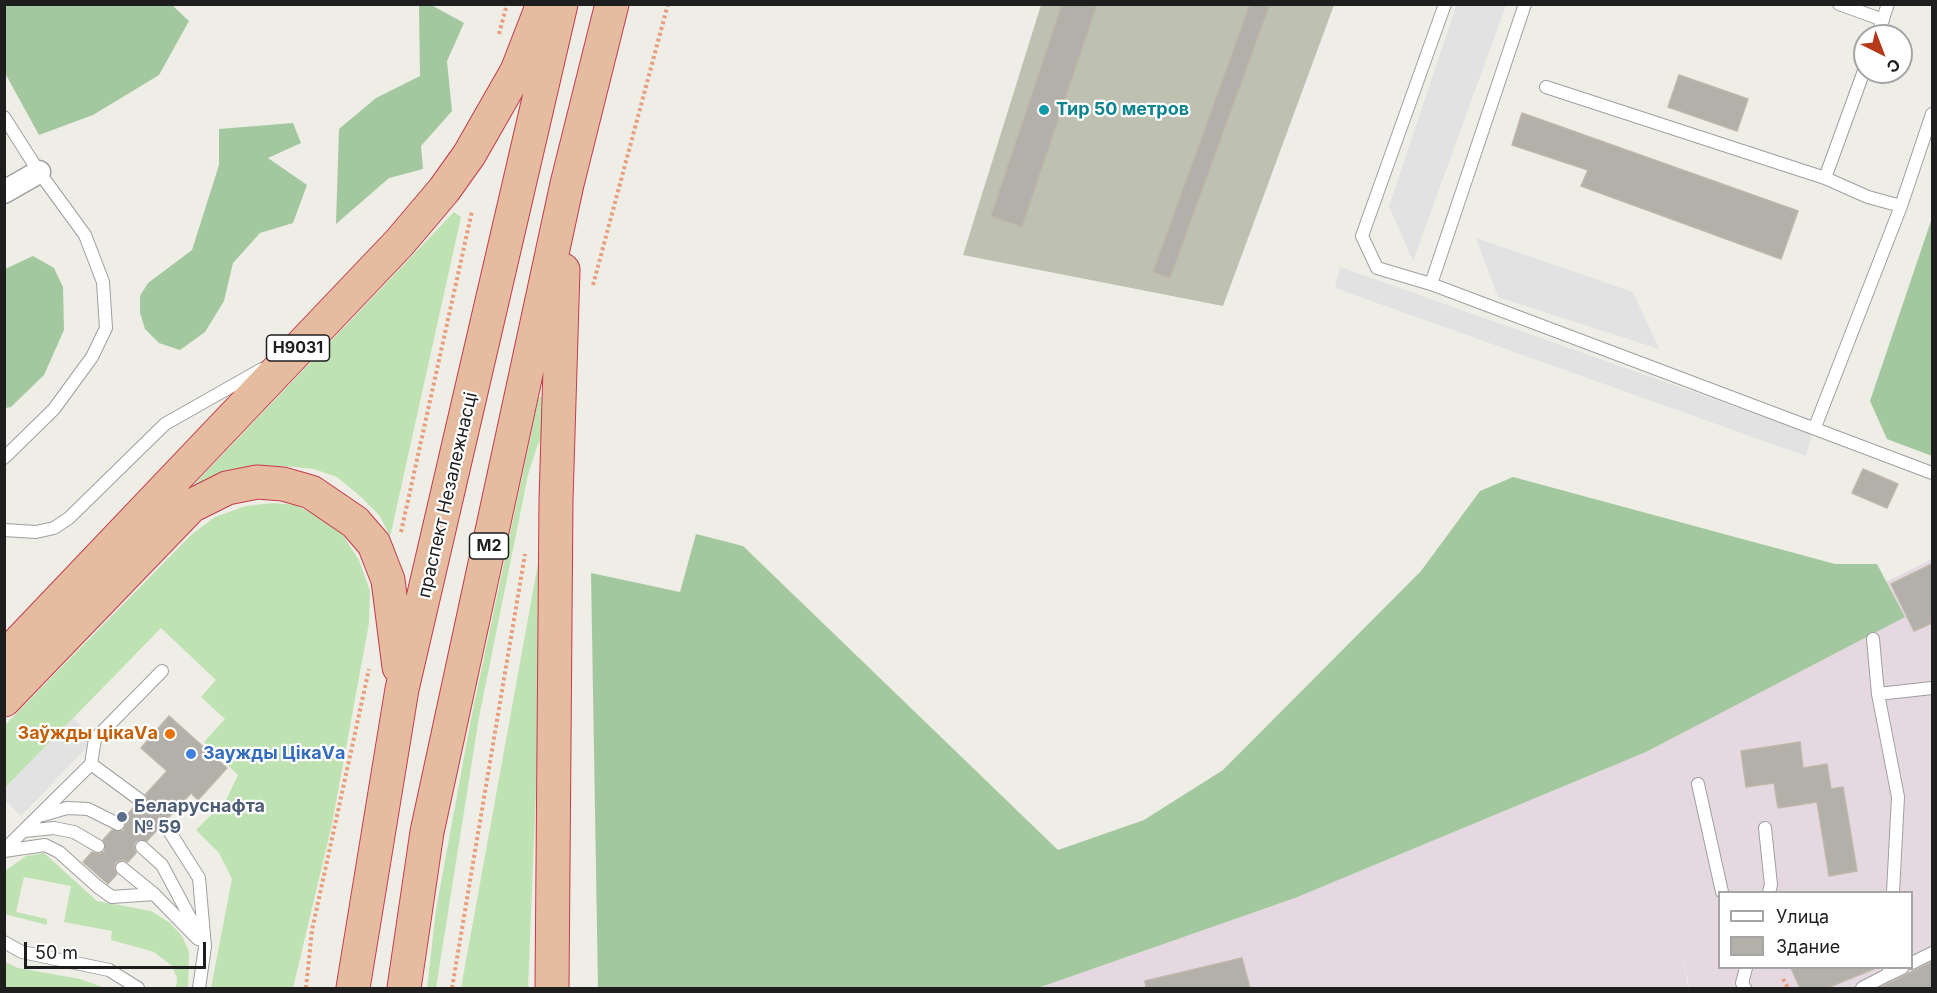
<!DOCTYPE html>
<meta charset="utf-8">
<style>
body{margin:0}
#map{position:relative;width:1937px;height:993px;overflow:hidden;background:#eeede6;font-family:Inter,sans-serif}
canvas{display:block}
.frame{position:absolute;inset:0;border:6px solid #1e1e1e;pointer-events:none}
.legend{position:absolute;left:1718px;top:891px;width:195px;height:78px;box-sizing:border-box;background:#fff;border:2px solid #a5a5a5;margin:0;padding:8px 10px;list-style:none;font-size:18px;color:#1e1e1e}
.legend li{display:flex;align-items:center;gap:12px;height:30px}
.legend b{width:30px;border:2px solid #a5a5a5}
.north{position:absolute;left:1853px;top:24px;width:60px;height:60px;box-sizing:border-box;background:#fff;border:2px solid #a5a5a5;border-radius:50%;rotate:138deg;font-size:16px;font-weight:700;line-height:24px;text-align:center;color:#1e1e1e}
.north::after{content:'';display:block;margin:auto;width:21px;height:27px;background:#b43819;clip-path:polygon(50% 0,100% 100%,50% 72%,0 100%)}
.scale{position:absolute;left:24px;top:942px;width:182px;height:27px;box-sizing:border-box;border:3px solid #1e1e1e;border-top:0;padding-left:8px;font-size:18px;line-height:21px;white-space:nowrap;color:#1e1e1e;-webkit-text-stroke:4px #fff;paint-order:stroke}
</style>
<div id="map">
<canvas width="1937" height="993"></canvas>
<div class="frame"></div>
<ul class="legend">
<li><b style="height:8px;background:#fff"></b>Улица</li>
<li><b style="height:16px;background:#b3afa9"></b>Здание</li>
</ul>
<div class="north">С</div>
<div class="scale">50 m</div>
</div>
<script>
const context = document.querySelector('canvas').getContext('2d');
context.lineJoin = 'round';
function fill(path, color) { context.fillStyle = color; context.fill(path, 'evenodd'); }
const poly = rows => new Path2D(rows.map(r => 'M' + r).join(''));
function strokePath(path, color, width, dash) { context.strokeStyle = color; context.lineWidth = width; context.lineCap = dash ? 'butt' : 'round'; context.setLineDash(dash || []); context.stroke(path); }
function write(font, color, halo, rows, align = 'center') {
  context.font = font + ' Inter,sans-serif'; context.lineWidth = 4.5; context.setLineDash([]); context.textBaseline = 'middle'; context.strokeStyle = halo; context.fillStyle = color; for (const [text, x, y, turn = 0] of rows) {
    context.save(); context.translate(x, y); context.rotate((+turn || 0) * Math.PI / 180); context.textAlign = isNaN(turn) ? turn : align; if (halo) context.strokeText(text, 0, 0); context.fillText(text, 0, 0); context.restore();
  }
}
const industrial = poly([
 [1932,559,1932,988,1689,988,1682,948,1688,988,1038,988,1295,898,1646,752,1904,617,1886,582],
 [1720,892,1912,892,1912,968,1720,968]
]);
const construction = poly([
 [1041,5,1334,5,1223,306,963,255]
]);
const grass = poly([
 [454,212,461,217,390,537,380,516,360,496,337,477,314,469,285,466,250,467,183,496],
 [539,397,545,397,546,431,537,446,528,475,479,717,436,988,427,988,436,910,471,719],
 [273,503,295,505,322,518,342,534,359,560,370,591,369,623,332,824,293,988,211,988,232,879,219,853,196,830,226,800,238,775,204,742,225,719,201,697,216,680,161,628,5,788,5,725,191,535,215,517,246,506],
 [547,514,528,988,461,988],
 [44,853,97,901,151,911,170,923,182,936,189,952,188,988,176,988,177,978,172,966,154,952,111,940,112,931,64,922,71,886,24,877,16,912,47,919,47,925,5,914,5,871,26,856],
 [5,962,18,968,80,979,105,988,5,988]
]);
const forest = poly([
 [4,5,172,5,189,21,159,75,93,115,39,135,5,73],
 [419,5,444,5,433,6,464,23,447,61,452,111,421,146,423,169,389,178,336,224,339,129,376,98,420,76],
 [293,123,301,143,268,158,307,185,293,223,260,233,233,263,224,301,205,332,180,350,159,343,145,329,140,313,140,296,148,283,192,250,219,165,219,129],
 [1932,218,1932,456,1887,439,1870,401],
 [33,256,54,268,63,287,64,330,44,375,11,407,5,408,5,269],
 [1513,477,1835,564,1877,564,1905,617,1646,752,1295,898,1038,988,598,988,591,573,680,592,696,534,743,546,1058,850,1144,820,1223,770,1421,571,1480,491]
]);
const parking = poly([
 [1457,4,1506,5,1413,261,1389,206],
 [1476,238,1633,292,1659,349,1498,297],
 [1340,267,1812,434,1806,456,1335,288],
 [73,718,95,739,21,816,5,800,4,789]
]);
const building = poly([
 [1062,4,1097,4,1022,227,991,216,1062,4],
 [1250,4,1270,4,1170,278,1153,272,1250,4],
 [1679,75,1748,99,1737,131,1668,107,1679,75],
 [1522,113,1798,211,1781,259,1581,186,1588,170,1512,145,1522,113],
 [1863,469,1898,484,1887,508,1852,493,1863,469],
 [1932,564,1932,623,1914,631,1891,584,1932,564],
 [169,716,227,768,198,800,191,793,169,817,159,816,156,823,158,829,147,841,136,841,134,846,136,853,128,862,123,860,116,862,114,867,117,874,108,884,83,862,92,852,99,854,105,851,103,840,112,830,123,831,126,824,124,818,135,806,143,808,147,804,146,794,167,771,141,748,169,716],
 [1800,742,1803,768,1827,764,1831,789,1843,787,1857,871,1829,876,1817,802,1778,808,1774,783,1746,787,1741,751,1800,742],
 [1242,958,1250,988,1146,988,1145,981,1242,958],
 [1932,962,1932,988,1879,988,1909,973,1932,962],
 [1791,968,1876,968,1827,988,1800,988,1791,968]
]);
const path = poly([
 [499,34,507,4],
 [593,285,668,4],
 [401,532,472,211],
 [1783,979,1788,988],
 [306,988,312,930,369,669],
 [452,988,525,554]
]);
const service = poly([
 [1445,4,1362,236,1377,268,1431,284,1932,473],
 [1839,4,1883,20],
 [1877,36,1888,4],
 [1546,87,1825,178,1868,197,1901,206],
 [4,117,39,172,85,235,103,282,106,328,92,357,54,409,4,458],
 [1825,178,1865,68],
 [1431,284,1525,4],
 [1815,427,1901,206,1932,114],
 [4,530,36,532,54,528,69,518,165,424,262,369],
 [1873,639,1878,694,1898,797,1893,892],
 [1878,694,1932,688],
 [91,764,95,739,162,671],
 [1698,784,1722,892],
 [43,815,67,808,88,809,118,824],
 [164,823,199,878,205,947,199,988],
 [1765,828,1771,885,1769,892],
 [24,831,54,828,74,832,98,846],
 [142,847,162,865,202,940],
 [4,850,91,764,140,800],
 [4,851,45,845,59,852,98,887,112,897,154,894],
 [122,868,154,894,198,939],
 [4,942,22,952,109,970,138,988],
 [1912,963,1932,953],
 [1889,974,1902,968],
 [1745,988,1742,983,1746,968],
 [1862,988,1889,974,1889,968]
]);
const minor = poly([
 [4,192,39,172]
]);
const trunk = poly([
 [4,658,400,242,444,190,469,155,517,71,543,4],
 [4,700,191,506,227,488,257,482,283,484,311,492,355,522,374,544,388,580,399,667],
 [353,988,402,689,561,4],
 [404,988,427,832,567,184,612,4],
 [552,988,556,500,563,270]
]);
const markers = [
 [1044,110,6,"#0f9aa8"],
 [170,734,6,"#e8710a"],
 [191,754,6,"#3f7fe0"],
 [122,817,6,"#5c6f8a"]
];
const shields = [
 [298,348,63],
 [489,546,39]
];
const shieldNames = [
 ["Н9031",298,348],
 ["М2",489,546]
];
const cultureNames = [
 ["Тир 50 метров",1056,110]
];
const streetNames = [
 ["праспект Незалежнасці",448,495,-77]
];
const foodNames = [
 ["Заўжды цікаVа",158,734]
];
const shopNames = [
 ["Заужды ЦікаVа",203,754]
];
const serviceNames = [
 ["Беларуснафта",134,807],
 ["№ 59",134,828]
];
fill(industrial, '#e6d8e1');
fill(construction, '#bec1b2');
fill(grass, '#bfe2b2');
fill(forest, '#a3c89f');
fill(parking, '#e2e2e2');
fill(building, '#b3afa9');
strokePath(building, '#beb7aa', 1.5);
strokePath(service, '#9f9f9f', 14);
strokePath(minor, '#9f9f9f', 25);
strokePath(trunk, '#c53a4d', 35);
strokePath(path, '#e99d7c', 4, [3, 3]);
strokePath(service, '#fff', 12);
strokePath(minor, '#fff', 22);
strokePath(trunk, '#e6bca0', 33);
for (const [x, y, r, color] of markers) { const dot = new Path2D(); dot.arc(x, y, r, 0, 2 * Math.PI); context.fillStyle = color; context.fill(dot); strokePath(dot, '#fff', 2); }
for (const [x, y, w] of shields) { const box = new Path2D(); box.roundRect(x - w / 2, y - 13, w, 26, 4.5); context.fillStyle = '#fff'; context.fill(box); strokePath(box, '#1e1e1e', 1.5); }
write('bold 16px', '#1e1e1e', null, shieldNames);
write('bold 18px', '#0d838f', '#fff', cultureNames, 'left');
write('18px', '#1e1e1e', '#fff', streetNames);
write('bold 18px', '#c56008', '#fff', foodNames, 'right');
write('bold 18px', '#366cbe', '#fff', shopNames, 'left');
write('bold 18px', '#4e5e75', '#fff', serviceNames, 'left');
</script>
